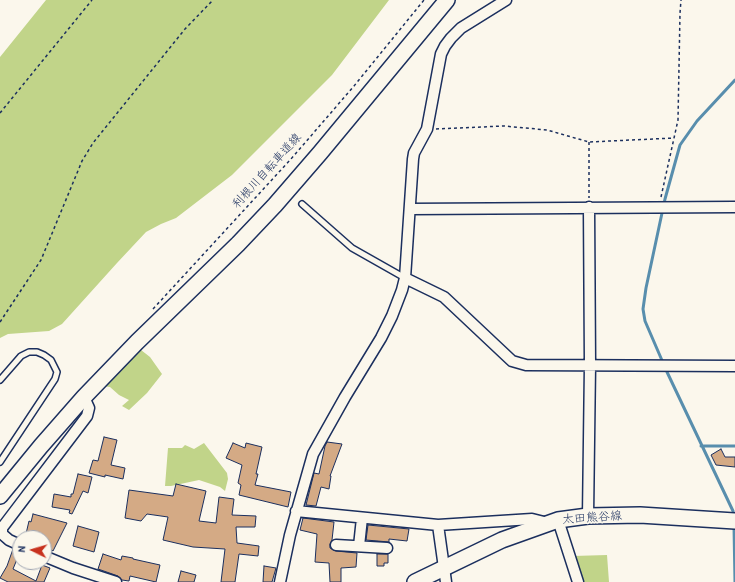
<!DOCTYPE html>
<meta charset="utf-8">
<style>
body{margin:0}
#map{position:relative;width:735px;height:582px;overflow:hidden;background:#fbf7ec;font-family:"Patrick Hand",sans-serif}
canvas{display:block}
.north{position:absolute;left:12px;top:530px;width:40px;height:40px;box-sizing:border-box;background:#fbf7ec;border:1px solid #a1a7b3;border-radius:50%;rotate:275deg;font-size:11px;font-weight:700;line-height:16px;text-align:center;color:#1b2f5e}
.north::after{content:'';display:block;margin:auto;width:14px;height:18px;background:#c8321e;clip-path:polygon(50% 0,100% 100%,50% 72%,0 100%)}
</style>
<div id="map">
<canvas width="735" height="582"></canvas>
<div class="north">N</div>
</div>
<script>
const context = document.querySelector('canvas').getContext('2d');
context.lineJoin = 'round';
function fill(path, color) { context.fillStyle = color; context.fill(path, 'evenodd'); }
const poly = rows => new Path2D(rows.map(r => 'M' + r).join(''));
function strokePath(path, color, width, dash) { context.strokeStyle = color; context.lineWidth = width; context.lineCap = dash ? 'butt' : 'round'; context.setLineDash(dash || []); context.stroke(path); }
function write(font, color, halo, rows, align = 'center') {
  context.font = font + ' "Patrick Hand","Klee One",sans-serif'; context.lineWidth = 3.5; context.setLineDash([]); context.textBaseline = 'middle'; context.strokeStyle = halo; context.fillStyle = color; for (const [text, x, y, turn = 0] of rows) {
    context.save(); context.translate(x, y); context.rotate((+turn || 0) * Math.PI / 180); context.textAlign = isNaN(turn) ? turn : align; if (halo) context.strokeText(text, 0, 0); context.fillText(text, 0, 0); context.restore();
  }
}
const green = poly([
 [46,0,389,0,332,75,232,175,176,218,161,224,146,232,117,263,62,324,49,331,8,334,0,338,0,57],
 [137,350,141,350,150,357,162,374,147,393,129,410,122,406,129,400,119,395,110,387,102,386],
 [204,443,227,473,228,479,225,491,220,487,199,480,171,486,165,486,168,448,182,448,185,445,194,449],
 [607,555,609,582,581,582,573,556]
]);
const stream = poly([
 [701,446,735,446],
 [734,516,733,511,667,372,645,321,643,309,646,288,665,199,680,145,697,121,735,80],
 [734,526,735,582]
]);
const building = poly([
 [104,437,117,440,111,465,125,468,123,479,105,475,105,477,89,473,93,460,98,461,104,437],
 [327,442,342,444,330,476,331,476,329,489,321,487,316,506,306,505,314,473,319,474,325,446,327,442],
 [233,443,245,448,246,443,262,447,256,474,258,474,255,485,291,492,288,507,239,495,241,485,238,483,242,465,226,458,233,443],
 [721,449,725,457,735,457,735,467,716,465,711,455,721,449],
 [78,474,92,477,88,493,83,491,72,514,69,513,70,510,52,507,54,494,71,497,71,494,73,494,78,474],
 [176,484,206,491,199,521,216,523,219,497,234,499,232,515,256,516,255,527,236,527,237,543,259,546,258,556,239,554,235,582,221,582,225,549,193,547,163,540,168,517,147,514,141,521,125,518,129,490,173,496,176,484],
 [33,514,67,523,53,551,44,546,44,538,25,538,29,521,31,522,33,514],
 [303,518,334,522,332,540,330,544,330,548,336,551,357,553,356,567,341,568,341,582,330,582,329,563,315,562,317,534,300,530,303,518],
 [368,525,409,529,407,541,389,539,389,542,366,540,368,525],
 [78,526,99,532,94,552,73,546,78,526],
 [13,549,20,552,13,569,36,581,42,565,50,568,44,582,8,582,0,578,7,566,13,549],
 [103,554,121,560,122,556,133,558,133,559,160,565,156,582,130,576,129,581,122,580,118,576,98,569,103,554],
 [377,554,388,554,388,563,384,563,384,566,377,566,377,554],
 [264,566,276,568,272,582,263,582,264,566],
 [181,571,196,575,194,582,178,582,181,571]
]);
const path = poly([
 [0,113,92,0],
 [436,129,504,126,547,130,589,142,674,138],
 [589,142,589,198],
 [661,197,678,120,680,13,681,0],
 [153,309,291,159,354,86,424,0],
 [0,322,41,260,82,161,93,143,185,29,213,0]
]);
const lane = poly([
 [302,204,352,248,405,278],
 [0,380,21,356,29,352,37,352,44,355,51,360,57,372,55,379,0,462]
]);
const street = poly([
 [410,209,735,207],
 [405,278,444,297,512,361,526,365,735,366],
 [296,511,438,525,532,519,548,523],
 [588,516,590,365,589,207],
 [558,520,578,582],
 [438,525,446,582],
 [20,545,9,540,2,534,2,528,87,416,89,408,84,397],
 [336,545,387,548],
 [359,546,362,518],
 [44,556,73,568,116,582],
 [280,582,290,535,313,454,345,397,381,338,392,316,402,290,405,278,413,159,414,153,427,129,441,54,445,46,451,38,461,28,506,0]
]);
const secondary = poly([
 [0,496,41,446,84,397,137,342,238,244,275,205,320,153,447,0],
 [415,582,502,540,558,520,588,516,640,515,735,521]
]);
const streetNames = [
 ["利根川自転車道線",267,171,-48],
 ["太田熊谷線",592,518,-4]
];
fill(green, '#c1d489');
strokePath(stream, '#588ead', 3);
fill(building, '#d4aa85');
strokePath(building, '#1b2f5e', 1);
strokePath(lane, '#1b2f5e', 8);
strokePath(street, '#1b2f5e', 13);
strokePath(secondary, '#1b2f5e', 18);
strokePath(path, '#1b2f5e', 1.5, [3, 3]);
strokePath(lane, '#fbf7ec', 5);
strokePath(street, '#fbf7ec', 10);
strokePath(secondary, '#fbf7ec', 15);
write('12px', '#1b2f5e', '#fbf7ec', streetNames);
</script>
